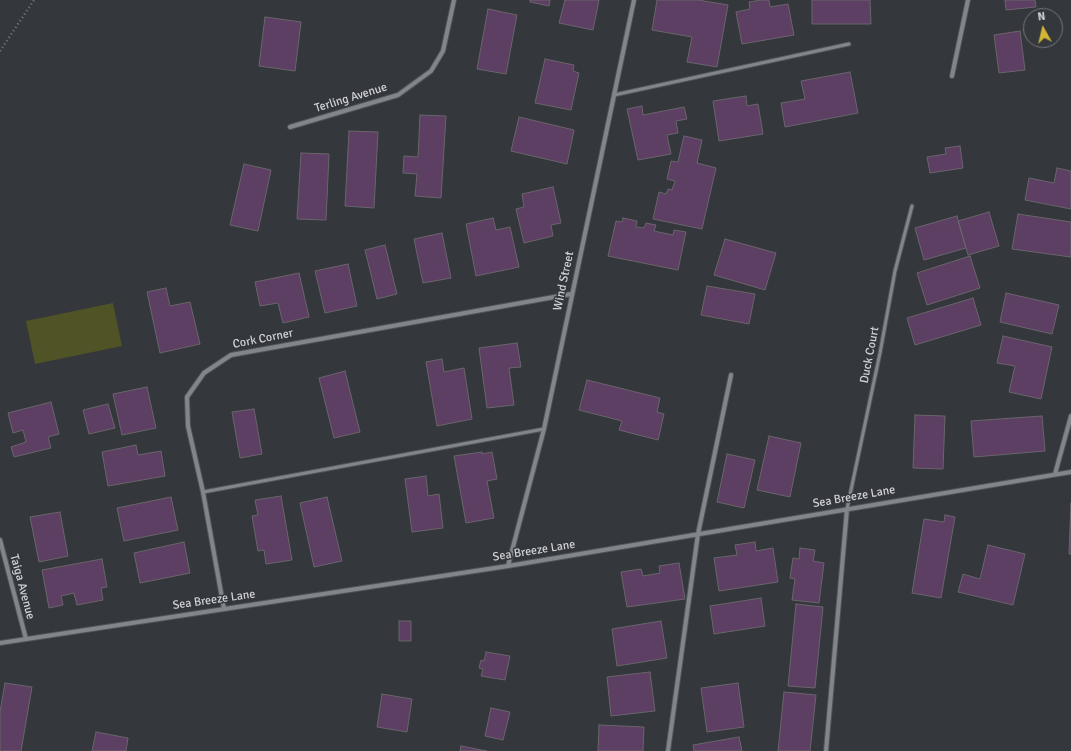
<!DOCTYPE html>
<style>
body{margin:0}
#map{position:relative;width:1071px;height:751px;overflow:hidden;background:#34373c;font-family:Signika,sans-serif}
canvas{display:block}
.north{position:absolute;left:1023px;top:8px;width:40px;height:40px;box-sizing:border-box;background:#34373c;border:1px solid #72757a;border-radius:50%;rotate:352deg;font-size:11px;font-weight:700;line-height:16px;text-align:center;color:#d0d2d6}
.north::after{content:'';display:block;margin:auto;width:14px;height:18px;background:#d3b635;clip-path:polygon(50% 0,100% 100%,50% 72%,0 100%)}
</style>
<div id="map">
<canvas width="1071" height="751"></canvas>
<div class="north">N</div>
</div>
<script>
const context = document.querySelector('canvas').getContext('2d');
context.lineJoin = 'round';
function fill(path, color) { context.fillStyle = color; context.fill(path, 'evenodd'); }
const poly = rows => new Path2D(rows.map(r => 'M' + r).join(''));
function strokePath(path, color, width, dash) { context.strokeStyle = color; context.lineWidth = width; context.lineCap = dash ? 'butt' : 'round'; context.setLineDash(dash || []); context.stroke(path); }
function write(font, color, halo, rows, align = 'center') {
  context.font = font + ' Signika,sans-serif'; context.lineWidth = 3; context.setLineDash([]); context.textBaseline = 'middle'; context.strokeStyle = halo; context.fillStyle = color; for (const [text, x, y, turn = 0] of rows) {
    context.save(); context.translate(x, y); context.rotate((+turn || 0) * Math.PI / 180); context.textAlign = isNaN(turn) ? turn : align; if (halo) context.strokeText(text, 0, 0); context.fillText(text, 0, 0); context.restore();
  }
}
const green = poly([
 [113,303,122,346,35,364,26,321]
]);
const building = poly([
 [530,0,550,0,549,6,530,2,530,0],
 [565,0,599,0,593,30,559,23,565,0],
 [657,0,698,0,728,5,717,67,687,62,692,37,652,30,657,0],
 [761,0,769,0,770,7,788,4,794,35,742,44,736,12,750,9,749,2,761,0],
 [812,0,870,0,871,24,812,24,812,0],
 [1005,0,1035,0,1036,7,1006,10,1005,0],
 [488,9,517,15,506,74,477,69,488,9],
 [265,17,301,22,295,71,259,66,265,17],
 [1020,31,1025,70,999,73,994,35,1020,31],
 [545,59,574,65,573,71,579,73,571,110,535,103,545,59],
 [850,72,858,113,785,127,781,103,805,99,801,81,850,72],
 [746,96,747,106,758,104,763,134,719,141,713,101,746,96],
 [642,106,643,115,684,107,687,119,676,121,678,133,667,135,671,154,638,160,627,109,642,106],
 [420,115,446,116,441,198,415,196,417,174,403,173,404,156,418,157,420,115],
 [519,117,574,130,567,164,511,151,519,117],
 [349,131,378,132,374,208,345,206,349,131],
 [684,136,702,140,697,163,716,168,702,229,653,219,659,192,666,194,668,189,672,190,675,181,667,179,671,161,678,162,684,136],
 [960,146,963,168,930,173,927,157,946,154,945,148,960,146],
 [301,153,329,154,326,220,297,219,301,153],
 [244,164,271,170,258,231,230,225,244,164],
 [1057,168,1071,171,1071,209,1025,200,1029,178,1054,183,1057,168],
 [553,187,561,223,551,225,553,236,524,243,516,209,524,207,522,194,553,187],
 [989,212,999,246,968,255,958,221,989,212],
 [1018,214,1071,222,1071,257,1012,249,1018,214],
 [957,216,966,248,924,260,915,228,957,216],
 [493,218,496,230,510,227,519,267,476,276,466,224,493,218],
 [623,218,637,221,636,227,644,228,646,223,656,225,654,231,673,235,674,230,686,232,678,270,608,256,616,221,622,222,623,218],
 [442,233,451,278,423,283,414,239,442,233],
 [725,239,776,253,765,290,714,275,725,239],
 [385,245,397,294,377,299,365,250,385,245],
 [970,256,980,288,927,305,917,273,970,256],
 [348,264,357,306,325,313,315,271,348,264],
 [299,273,309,317,283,323,278,303,260,306,255,282,299,273],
 [707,286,755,294,749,324,701,315,707,286],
 [166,288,170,306,190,302,200,344,160,353,147,292,166,288],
 [1006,293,1059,305,1052,334,1000,322,1006,293],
 [973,298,981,325,915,345,907,318,973,298],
 [1003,336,1052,347,1041,399,1009,392,1015,366,997,363,1003,336],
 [517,343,521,367,509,368,514,405,487,408,479,348,517,343],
 [442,359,444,372,464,368,472,419,437,426,426,362,442,359],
 [345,371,360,432,334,438,319,378,345,371],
 [587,380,660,398,657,412,664,414,658,440,619,430,622,421,579,410,587,380],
 [147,387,156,428,122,435,113,394,147,387],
 [51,402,59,434,48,437,51,448,14,457,11,447,26,442,23,430,13,433,8,413,51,402],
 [108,404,115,428,89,434,83,410,108,404],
 [254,409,262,454,240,458,232,412,254,409],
 [915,415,945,416,943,469,913,468,915,415],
 [1042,416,1045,451,974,457,971,421,1042,416],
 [769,436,801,443,790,497,757,490,769,436],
 [136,445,138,455,161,451,165,476,108,486,102,452,136,445],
 [482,452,482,454,492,452,497,479,487,481,494,518,466,523,454,456,482,452],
 [727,454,755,460,744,508,717,502,727,454],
 [426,476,428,496,439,494,443,528,412,532,405,479,426,476],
 [281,496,292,560,266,564,264,550,258,551,252,516,258,515,255,500,281,496],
 [171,497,178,530,124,541,117,508,171,497],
 [327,497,342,561,314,567,300,503,327,497],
 [1071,503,1071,554,1069,554,1071,503],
 [60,512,68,556,39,562,30,517,60,512],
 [945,515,955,517,941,598,912,593,924,519,944,522,945,515],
 [184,542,190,573,140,583,134,553,184,542],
 [755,542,756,551,773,548,778,582,719,591,714,558,737,555,735,545,755,542],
 [988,545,1025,554,1013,605,958,592,963,574,980,579,988,545],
 [800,548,815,550,813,561,824,563,819,603,792,600,795,579,790,578,793,558,799,559,800,548],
 [102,559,107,587,101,588,103,600,77,605,74,593,61,596,63,605,49,608,42,570,102,559],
 [679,563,685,599,627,607,621,572,641,569,643,576,660,573,659,566,679,563],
 [761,598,765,626,714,634,710,606,761,598],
 [796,604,823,607,815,688,788,686,796,604],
 [399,621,411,621,411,641,399,641,399,621],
 [661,621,667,658,617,666,612,629,661,621],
 [486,652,510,656,505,680,481,676,483,669,479,668,481,660,484,661,486,652],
 [650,672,655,711,611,716,607,677,650,672],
 [5,683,32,687,21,751,0,751,0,712,5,683],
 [738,683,744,727,707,732,701,688,738,683],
 [784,692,816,695,810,751,778,751,784,692],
 [382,694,412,699,407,732,377,727,382,694],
 [491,708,510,712,503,740,485,736,491,708],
 [599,725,644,727,643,751,598,751,599,725],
 [96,732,128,738,126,751,92,751,96,732],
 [739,737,742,751,694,751,693,745,739,737],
 [461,746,487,751,460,751,461,746]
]);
const path = poly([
 [0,51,34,0]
]);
const lane = poly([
 [614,95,849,44],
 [203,492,544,429],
 [847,509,880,353,895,271,912,206]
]);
const street = poly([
 [952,76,968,0],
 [290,127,398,95,431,71,443,51,454,0],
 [1055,474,1071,416],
 [0,540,26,639],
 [508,566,544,429,634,0],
 [224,609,203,492,188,426,187,397,204,373,231,355,571,294],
 [0,643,508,566,1071,472],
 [668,751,698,534,731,375],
 [826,751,847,509]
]);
const streetNames = [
 ["Terling Avenue",351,98,-17],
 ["Wind Street",564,281,-78],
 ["Cork Corner",263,339,-11],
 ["Duck Court",870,355,-79],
 ["Sea Breeze Lane",854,497,-10],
 ["Sea Breeze Lane",534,551,-9],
 ["Taiga Avenue",22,587,75],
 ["Sea Breeze Lane",214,600,-8]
];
fill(green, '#505325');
fill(building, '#5c3f63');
strokePath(building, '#6a656b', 1);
strokePath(lane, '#515459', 5);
strokePath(street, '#515459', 6);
strokePath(path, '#797b80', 2.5, [1, 3]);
strokePath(lane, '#82868c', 3);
strokePath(street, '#82868c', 4);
write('12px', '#d0d2d6', '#34373c', streetNames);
</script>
